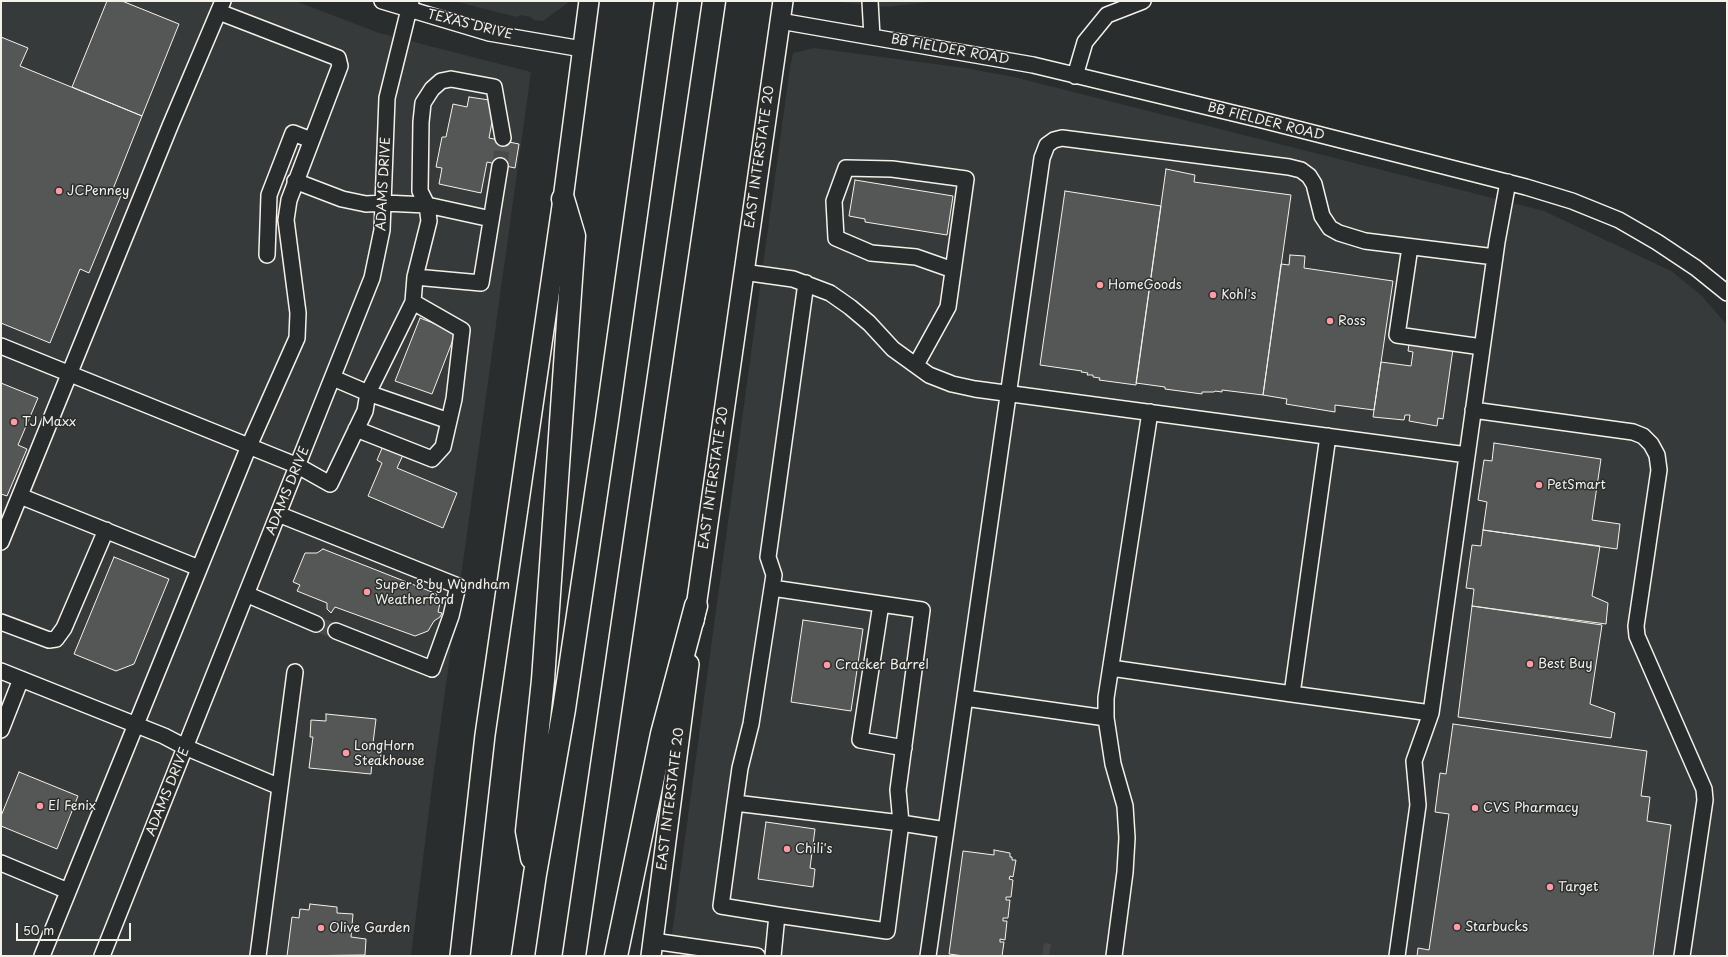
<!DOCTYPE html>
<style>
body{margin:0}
#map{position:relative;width:1728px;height:957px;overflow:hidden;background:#2a2d2e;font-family:"Playpen Sans",sans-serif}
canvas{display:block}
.frame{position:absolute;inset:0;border:2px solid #f4f1e8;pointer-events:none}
.scale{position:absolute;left:16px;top:923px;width:115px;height:18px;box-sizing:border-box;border:2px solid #f4f1e8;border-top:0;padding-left:5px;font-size:12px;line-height:14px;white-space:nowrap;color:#f4f1e8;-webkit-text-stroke:3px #2a2d2e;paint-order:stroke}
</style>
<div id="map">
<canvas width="1728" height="957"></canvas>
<div class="frame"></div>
<div class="scale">50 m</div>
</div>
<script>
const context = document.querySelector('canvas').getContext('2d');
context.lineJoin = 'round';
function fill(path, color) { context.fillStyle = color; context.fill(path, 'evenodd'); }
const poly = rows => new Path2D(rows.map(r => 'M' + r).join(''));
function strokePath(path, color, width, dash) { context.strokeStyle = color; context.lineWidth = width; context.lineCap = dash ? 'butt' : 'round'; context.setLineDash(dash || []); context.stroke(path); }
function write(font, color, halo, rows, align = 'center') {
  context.font = font + ' "Playpen Sans",sans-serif'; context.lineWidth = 3; context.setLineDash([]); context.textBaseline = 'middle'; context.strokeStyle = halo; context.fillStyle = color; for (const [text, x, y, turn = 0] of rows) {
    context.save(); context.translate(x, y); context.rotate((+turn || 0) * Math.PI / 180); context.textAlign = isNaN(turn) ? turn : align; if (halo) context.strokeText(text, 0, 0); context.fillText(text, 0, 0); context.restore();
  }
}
const built = poly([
 [1,1,295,1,379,33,531,72,433,778,411,956,1,956],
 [454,1,570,1,543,21,534,20,531,17,520,15,517,17],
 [833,1,937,1,886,7],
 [814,48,965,68,1014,77,1544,211,1671,271,1701,295,1727,325,1727,956,669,956,790,67,793,53]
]);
const green = poly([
 [1046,943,1051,944,1049,956,1042,956,1044,944]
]);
const building = poly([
 [107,1,122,1,179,24,142,116,72,87,107,1],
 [1,37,28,48,20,66,142,116,113,189,122,193,89,273,80,269,50,343,1,323,1,37],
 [469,97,496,101,489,138,519,144,515,168,487,162,481,193,439,184,442,168,436,167,442,137,446,137,453,104,467,107,469,97],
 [1166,169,1195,175,1194,182,1291,195,1263,395,1222,390,1222,392,1215,391,1214,392,1202,392,1202,394,1165,389,1165,387,1136,383,1166,169],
 [855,180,953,196,947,235,865,222,865,219,849,216,855,180],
 [1065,191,1161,206,1136,385,1099,380,1100,378,1093,377,1093,375,1087,375,1088,373,1081,372,1082,371,1040,365,1065,191],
 [1290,255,1305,256,1304,268,1393,281,1374,410,1335,405,1335,412,1286,404,1287,399,1263,395,1281,264,1289,265,1290,255],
 [420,318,456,332,432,394,395,381,420,318],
 [1409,344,1453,349,1443,419,1438,418,1437,426,1409,421,1410,415,1405,415,1404,420,1373,417,1381,362,1411,366,1413,352,1408,351,1409,344],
 [1,383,38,398,18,445,27,449,7,496,1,494,1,383],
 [1494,443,1601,459,1592,520,1620,524,1617,549,1483,530,1487,502,1478,500,1484,460,1492,461,1494,443],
 [383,446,403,455,397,468,457,493,443,528,368,496,382,463,377,460,383,446],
 [1483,530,1600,546,1592,596,1608,603,1606,624,1472,606,1474,589,1466,588,1472,545,1481,546,1483,530],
 [323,549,437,594,434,601,440,603,438,612,442,613,440,617,434,621,428,631,415,636,335,607,331,613,327,609,327,603,297,591,300,585,293,582,305,553,317,553,323,549],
 [114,557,169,579,134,664,116,671,74,654,114,557],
 [1472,606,1602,625,1590,704,1615,713,1611,738,1458,717,1472,606],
 [803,620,863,629,851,711,791,702,803,620],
 [326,714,376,719,373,743,382,744,380,763,372,762,371,774,309,768,313,737,310,737,311,720,326,721,326,714],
 [1453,724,1647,751,1641,796,1650,797,1647,821,1671,825,1653,956,1417,956,1418,948,1429,950,1449,814,1435,812,1440,773,1446,774,1453,724],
 [19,772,78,796,57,849,1,826,1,816,19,772],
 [766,822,815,829,810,868,815,869,813,887,758,879,766,822],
 [994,850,1010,853,1010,857,1012,857,1012,860,1016,860,1013,877,1010,876,1009,879,1013,880,1011,897,1006,897,1006,900,1010,900,1008,918,1003,918,1003,921,1007,921,1005,940,1000,939,1000,942,1004,942,1002,956,964,956,949,954,963,851,994,855,994,850],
 [310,904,337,907,337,913,353,914,351,937,366,939,365,955,287,956,292,917,299,918,300,909,309,910,310,904]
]);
const minorTunnel = poly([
 [500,166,503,138],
 [316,624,336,631]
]);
const minor = poly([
 [382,1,489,33,582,49],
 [870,1,872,37],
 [780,21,1033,65,1262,120,1526,187,1572,201,1619,220,1657,242,1696,268,1727,293],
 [1075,76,1085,42,1107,15,1143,1],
 [295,181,342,199,366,204,384,203,427,205,491,219],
 [1410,247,1397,335,1482,347],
 [267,255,269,195,293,133,311,140],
 [743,272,793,279,830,293,850,307,869,323,893,349,929,375,952,384,975,389,1467,455],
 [415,277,481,283,500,166],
 [413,302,368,393,449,421],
 [1,346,298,466,330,484,365,411,368,393,333,378],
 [916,365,948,307,966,179,892,169,846,168,834,201,836,238,871,253,916,257,953,270],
 [1473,410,1633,432,1643,436,1651,444,1657,455,1659,470,1636,626,1637,636,1704,789,1705,800,1682,956],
 [356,429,432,459,443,447,454,399,462,330,413,302,415,277,429,221,427,205,420,191,421,122,423,103,432,89,441,81,451,79,494,87,503,138],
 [20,496,199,568],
 [278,514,458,586,451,616,432,669,336,631],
 [1,542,170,126,223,1],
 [772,588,922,610,898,790,901,823,946,830],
 [246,594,316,624],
 [881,604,860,740,904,748],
 [1,622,49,640,56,639,64,628,106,530],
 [1111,668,1292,694,1328,436],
 [1,671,164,736,185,747,280,787],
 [1292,694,1431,713],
 [965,698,1106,718],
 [1,730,21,679],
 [735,803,740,768,751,724,774,575,768,557,806,283],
 [1,863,68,891],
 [653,941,757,956],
 [42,956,249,446,297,338,298,313,286,220,289,200,340,66,338,58,219,12],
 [102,956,372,278,382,230,387,98,411,1],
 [258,956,295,672],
 [773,956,777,915,887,931,901,823,735,803,721,906,777,915],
 [928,956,1042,158,1047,145,1054,140,1062,138,1289,167,1301,170,1309,176,1314,184,1322,216,1330,228,1339,233,1365,241,1495,257],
 [1114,956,1125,872,1127,838,1125,806,1113,764,1106,718,1106,698,1150,412],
 [1397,956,1418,805,1414,761,1431,713,1497,242,1508,182]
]);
const major = poly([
 [694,621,783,1],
 [460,956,485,735,563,199,589,1],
 [651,956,689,664]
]);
const highway = poly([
 [532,858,527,831,543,680,574,236,563,199],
 [523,956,535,874,564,709,607,420,666,1],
 [574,956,714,1],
 [616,956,662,734,696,606]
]);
const markers = [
 [59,191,4,"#ff9aa2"],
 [1100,285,4,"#ff9aa2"],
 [1213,295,4,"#ff9aa2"],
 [1330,321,4,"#ff9aa2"],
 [14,422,4,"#ff9aa2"],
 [1539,485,4,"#ff9aa2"],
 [367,592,4,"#ff9aa2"],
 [1530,664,4,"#ff9aa2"],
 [827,665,4,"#ff9aa2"],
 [346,753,4,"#ff9aa2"],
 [40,806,4,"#ff9aa2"],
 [1475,808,4,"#ff9aa2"],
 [787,849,4,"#ff9aa2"],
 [1550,887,4,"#ff9aa2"],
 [1457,927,4,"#ff9aa2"],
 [321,928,4,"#ff9aa2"]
];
const streetNames = [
 ["TEXAS DRIVE",470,25,14],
 ["BB FIELDER ROAD",950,50,10],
 ["BB FIELDER ROAD",1266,122,14],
 ["EAST INTERSTATE 20",760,157,-82],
 ["ADAMS DRIVE",384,184,-87],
 ["EAST INTERSTATE 20",714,478,-82],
 ["ADAMS DRIVE",288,491,-68],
 ["ADAMS DRIVE",168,792,-68],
 ["EAST INTERSTATE 20",671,799,-83]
];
const poiNames = [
 ["JCPenney",67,191],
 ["HomeGoods",1108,285],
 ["Kohl's",1221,295],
 ["Ross",1338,321],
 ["TJ Maxx",22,422],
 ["PetSmart",1547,485],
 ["Super 8 by Wyndham",375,585],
 ["Weatherford",375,600],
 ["Best Buy",1538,664],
 ["Cracker Barrel",835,665],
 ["LongHorn",354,746],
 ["Steakhouse",354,761],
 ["El Fenix",48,806],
 ["CVS Pharmacy",1483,808],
 ["Chili's",795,849],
 ["Target",1558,887],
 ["Starbucks",1465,927],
 ["Olive Garden",329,928]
];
fill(built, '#373a3a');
fill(green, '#444645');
fill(building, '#555756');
strokePath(building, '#f4f1e8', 1);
strokePath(minorTunnel, '#484a4a', 15, [15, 8]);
strokePath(minor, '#f4f1e8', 18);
strokePath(major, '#f4f1e8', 22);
strokePath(highway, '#f4f1e8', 25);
strokePath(minor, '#2a2d2e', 15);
strokePath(major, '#2a2d2e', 19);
strokePath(highway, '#2a2d2e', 22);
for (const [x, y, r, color] of markers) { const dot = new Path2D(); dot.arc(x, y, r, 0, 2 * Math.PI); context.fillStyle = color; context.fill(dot); strokePath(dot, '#2a2d2e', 1.5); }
write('13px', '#f4f1e8', '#2a2d2e', streetNames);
write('13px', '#f4f1e8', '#2a2d2e', poiNames, 'left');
</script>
